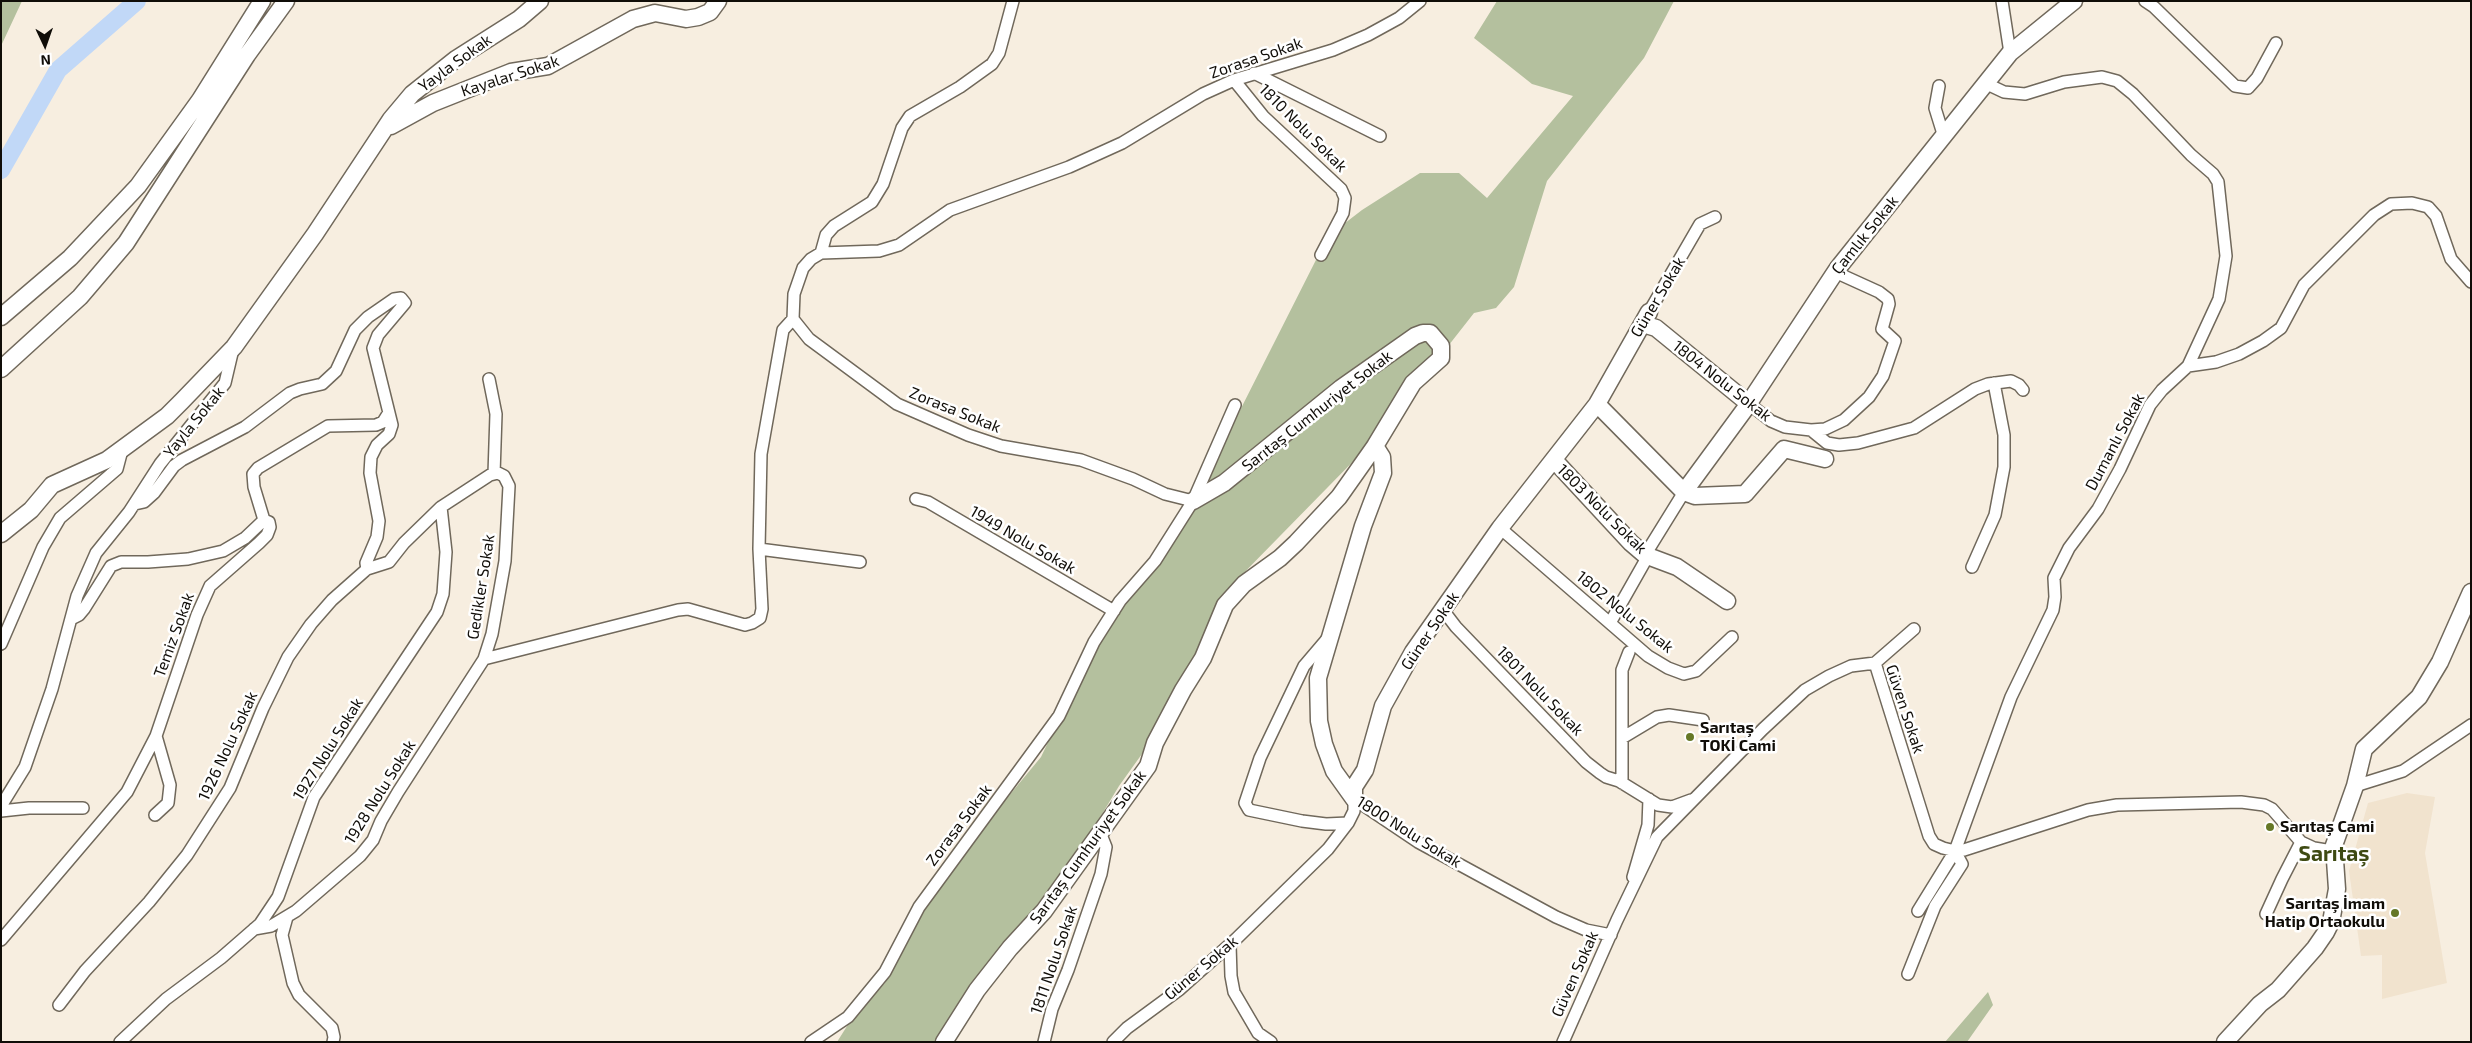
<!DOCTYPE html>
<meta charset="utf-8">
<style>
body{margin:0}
#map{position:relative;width:2472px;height:1043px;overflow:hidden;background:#f7eee0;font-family:"Exo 2",sans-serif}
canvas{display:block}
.frame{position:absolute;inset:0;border:2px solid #100d08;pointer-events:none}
.north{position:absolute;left:20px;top:20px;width:50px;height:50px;-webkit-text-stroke:4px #fff;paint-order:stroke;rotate:177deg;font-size:14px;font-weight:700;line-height:20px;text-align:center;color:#100d08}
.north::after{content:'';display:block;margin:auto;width:18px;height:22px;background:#100d08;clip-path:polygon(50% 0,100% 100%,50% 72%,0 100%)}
</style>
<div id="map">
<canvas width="2472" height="1043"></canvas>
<div class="frame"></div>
<div class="north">N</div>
</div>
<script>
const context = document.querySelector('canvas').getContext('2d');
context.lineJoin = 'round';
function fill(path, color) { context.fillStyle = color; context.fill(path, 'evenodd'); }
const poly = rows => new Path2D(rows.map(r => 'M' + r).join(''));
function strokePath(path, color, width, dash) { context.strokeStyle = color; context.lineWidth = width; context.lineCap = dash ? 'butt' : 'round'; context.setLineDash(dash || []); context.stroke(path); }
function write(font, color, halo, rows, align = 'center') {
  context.font = font + ' "Exo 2",sans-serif'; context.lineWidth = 5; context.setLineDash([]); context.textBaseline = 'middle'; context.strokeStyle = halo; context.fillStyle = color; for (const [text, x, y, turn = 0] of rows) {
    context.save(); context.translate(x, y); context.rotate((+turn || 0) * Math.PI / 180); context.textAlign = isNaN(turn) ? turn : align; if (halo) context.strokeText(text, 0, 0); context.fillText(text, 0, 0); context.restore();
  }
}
const built = poly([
 [2407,793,2435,797,2425,853,2447,983,2382,999,2382,955,2361,956,2349,871,2368,803]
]);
const forest = poly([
 [1,1,22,1,1,46],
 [1497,1,1674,1,1644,58,1547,181,1514,287,1496,308,1474,313,1376,438,1231,586,1172,712,1119,786,1090,834,1001,953,944,1042,837,1042,849,1023,885,983,923,908,993,815,1041,757,1105,623,1178,525,1226,438,1321,250,1336,230,1362,210,1420,173,1459,173,1487,198,1573,96,1532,84,1474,38],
 [1988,992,1993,1005,1967,1042,1945,1042]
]);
const river = poly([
 [1,170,58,70,137,1]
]);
const street = poly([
 [2002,1,2010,53],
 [2145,1,2154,7,2235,86,2248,88,2257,78,2276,43],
 [1254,73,1380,136],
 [1234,80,1263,116,1341,189,1345,198,1343,213,1321,255],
 [1939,86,1935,108,1944,137],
 [821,253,826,235,834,226,872,202,883,184,902,128,910,116,960,87,992,64,999,53,1013,1],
 [1649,312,1700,224,1715,217],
 [2188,366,2216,362,2239,354,2263,341,2281,328,2304,285,2374,215,2391,204,2412,203,2428,207,2436,216,2451,259,2471,282],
 [489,379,496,414,494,474],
 [1748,403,1771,421,1785,427,1811,430,1827,443,1839,445,1858,443,1914,428,1975,389,1988,384,2011,381,2019,385,2023,390],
 [1811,430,1825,429,1844,420,1869,397,1883,376,1895,341,1882,329,1889,304,1888,299,1879,292,1835,272],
 [916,499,928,502,1114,611],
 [1193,501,1165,494,1133,479,1081,460,1001,446,968,435,897,404,809,339,793,319,794,294,803,268,811,259,821,253,879,251,899,245,950,210,1069,167,1122,143,1203,94,1234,80,1333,50,1368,35,1399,18,1420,1],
 [135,504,144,502,154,493,174,466,182,460,245,427,290,393,300,389,322,384,336,371,355,330,368,317,394,299,401,298,405,303,378,335,373,348,392,425,389,434,377,445,371,457,370,473,379,521,377,537,366,563,367,569,389,562,404,543,441,507,490,475,498,473,504,476,509,486,505,561,492,634,484,659,678,610,688,609,745,625,752,623,760,618,762,609,759,549,761,454,783,330,793,319],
 [264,520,254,487,253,474,258,468,328,426,376,425,383,422,388,414],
 [1500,528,1648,656,1668,668,1684,674,1696,671,1732,637],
 [759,549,860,562],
 [1645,555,1684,492],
 [1972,567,1995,515,2004,467,2004,435,1994,383],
 [1443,610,1456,627,1586,762,1600,773,1606,777,1619,781,1658,805,1672,807,1691,800],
 [1610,623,1648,556],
 [1327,639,1304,666,1260,758,1245,803,1249,810,1302,821,1326,824,1348,823],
 [1,644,43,547,60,518,117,469,122,450],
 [1875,663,1914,629],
 [1622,738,1657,717,1669,715,1703,720],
 [1622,783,1622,670,1629,652],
 [2355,786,2403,771,2471,725],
 [1354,799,1418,842,1556,917,1586,930,1611,935],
 [1,806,25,767,52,689,77,596,96,553,129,512,160,464,225,383,233,349],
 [1,811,29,808,83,808],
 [155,815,168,803,170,785,156,736],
 [1633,877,1648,825,1649,799],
 [1918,911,1955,851,2011,697,2053,610,2055,597,2054,578,2069,548,2098,509,2120,469,2150,405,2162,390,2188,366,2219,299,2226,256,2218,182,2213,174,2191,155,2133,94,2117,81,2102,77,2064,82,2025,94,2004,92,1987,84],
 [2266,914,2282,879,2301,842],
 [287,917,282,935,293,983,299,995,332,1028,334,1037,333,1042],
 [254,929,271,926,296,911,360,856,373,840,381,821,398,792,484,659],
 [1,940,127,792,156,736,197,615,210,586,259,543,267,535,270,527,269,522,264,520,245,538,223,551,188,559,148,562,121,562,111,566,84,609,79,615,71,619],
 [1230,945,1231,976,1234,992,1258,1033,1271,1042],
 [1908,974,1935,906,1962,864,1955,851],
 [59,1005,85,971,149,902,187,855,230,788,263,708,288,657,311,624,332,600,367,569],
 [120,1042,166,999,221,958,260,924,278,897,314,797,437,612,443,594,446,552,441,507],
 [811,1042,848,1017,885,972,919,907,1059,716,1094,642,1120,601,1155,561,1193,501,1235,405],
 [1044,1042,1052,1009,1068,970,1101,874,1106,847,1100,832],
 [1113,1042,1127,1028,1180,989,1236,939,1328,849,1348,823,1354,811,1354,799],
 [1563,1042,1617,920,1657,837,1763,729,1805,690,1829,676,1851,666,1875,663,1929,836,1934,844,1943,848,1955,851,1964,850,2088,810,2117,805,2241,802,2264,805,2272,809,2301,842,2314,848,2332,851]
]);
const secondary = poly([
 [391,126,433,103,511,72,548,66,633,19,655,13,686,19,698,17,710,12,718,1],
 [1,317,70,258,138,186,200,100,262,1],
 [1643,324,1656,328,1748,403],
 [1,369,80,297,126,243,247,55,286,1],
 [1597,404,1684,492,1745,409,1838,268,2010,53,2074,1],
 [1555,461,1631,543,1645,555,1677,567,1727,601],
 [1684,492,1695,496,1745,494,1784,449,1825,459],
 [1,534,31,510,52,485,107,460,167,416,182,401,234,347,315,234,391,119,412,94,456,59,519,19,540,1],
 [1354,799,1354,787,1365,770,1383,706,1413,652,1500,528,1597,404,1649,312],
 [1354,799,1334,771,1324,744,1319,721,1318,678,1363,526,1383,473,1382,457,1375,446],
 [944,1042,977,990,1010,948,1044,911,1148,766,1155,743,1183,690,1203,658,1225,605,1244,584,1280,558,1296,543,1339,497,1375,446,1413,383,1441,358,1441,346,1430,333,1423,333,1415,336,1341,388,1224,483,1193,501],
 [2225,1042,2260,1004,2278,990,2315,948,2326,932,2331,922,2337,889,2335,860,2332,851,2355,786,2364,749,2419,697,2440,662,2471,592]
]);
const markers = [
 [1690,737,5,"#667827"],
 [2270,827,5,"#667827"],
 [2395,913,5,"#667827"]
];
const streetNames = [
 ["Zorasa Sokak",1256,58,-19],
 ["Yayla Sokak",455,63,-36],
 ["Kayalar Sokak",510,76,-18],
 ["1810 Nolu Sokak",1303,128,45],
 ["Çamlık Sokak",1865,235,-51],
 ["Güner Sokak",1658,297,-59],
 ["1804 Nolu Sokak",1722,381,38],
 ["Zorasa Sokak",955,410,22],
 ["Sarıtaş Cumhuriyet Sokak",1317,411,-38],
 ["Yayla Sokak",194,422,-51],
 ["Dumanlı Sokak",2115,442,-62],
 ["1803 Nolu Sokak",1602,509,45],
 ["1949 Nolu Sokak",1023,540,30],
 ["Gedikler Sokak",481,587,-81],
 ["1802 Nolu Sokak",1625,612,39],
 ["Güner Sokak",1430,631,-56],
 ["Temiz Sokak",174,635,-70],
 ["1801 Nolu Sokak",1540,691,46],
 ["Güven Sokak",1905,709,72],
 ["1926 Nolu Sokak",228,746,-65],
 ["1927 Nolu Sokak",328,749,-58],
 ["1928 Nolu Sokak",380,792,-58],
 ["Zorasa Sokak",959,825,-53],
 ["1800 Nolu Sokak",1409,832,32],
 ["Sarıtaş Cumhuriyet Sokak",1088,847,-54],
 ["1811 Nolu Sokak",1054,960,-71],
 ["Güner Sokak",1201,968,-40],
 ["Güven Sokak",1575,974,-66]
];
const poiNames = [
 ["Sarıtaş",1700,728],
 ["TOKİ Cami",1700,746],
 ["Sarıtaş Cami",2280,827],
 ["Sarıtaş İmam",2385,904,"right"],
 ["Hatip Ortaokulu",2385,922,"right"]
];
const districtNames = [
 ["Sarıtaş",2334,854]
];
fill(built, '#f1e3ce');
fill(forest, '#b4c09e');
strokePath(river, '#c1d8f7', 18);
strokePath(street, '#70685b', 14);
strokePath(secondary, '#70685b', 19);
strokePath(street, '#fff', 11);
strokePath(secondary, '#fff', 16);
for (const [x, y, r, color] of markers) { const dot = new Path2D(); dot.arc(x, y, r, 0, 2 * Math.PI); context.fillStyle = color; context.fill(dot); strokePath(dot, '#fff', 2); }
write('16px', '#100d08', '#fff', streetNames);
write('bold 16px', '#100d08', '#fff', poiNames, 'left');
write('bold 21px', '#3e4a12', '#fff', districtNames);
</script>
